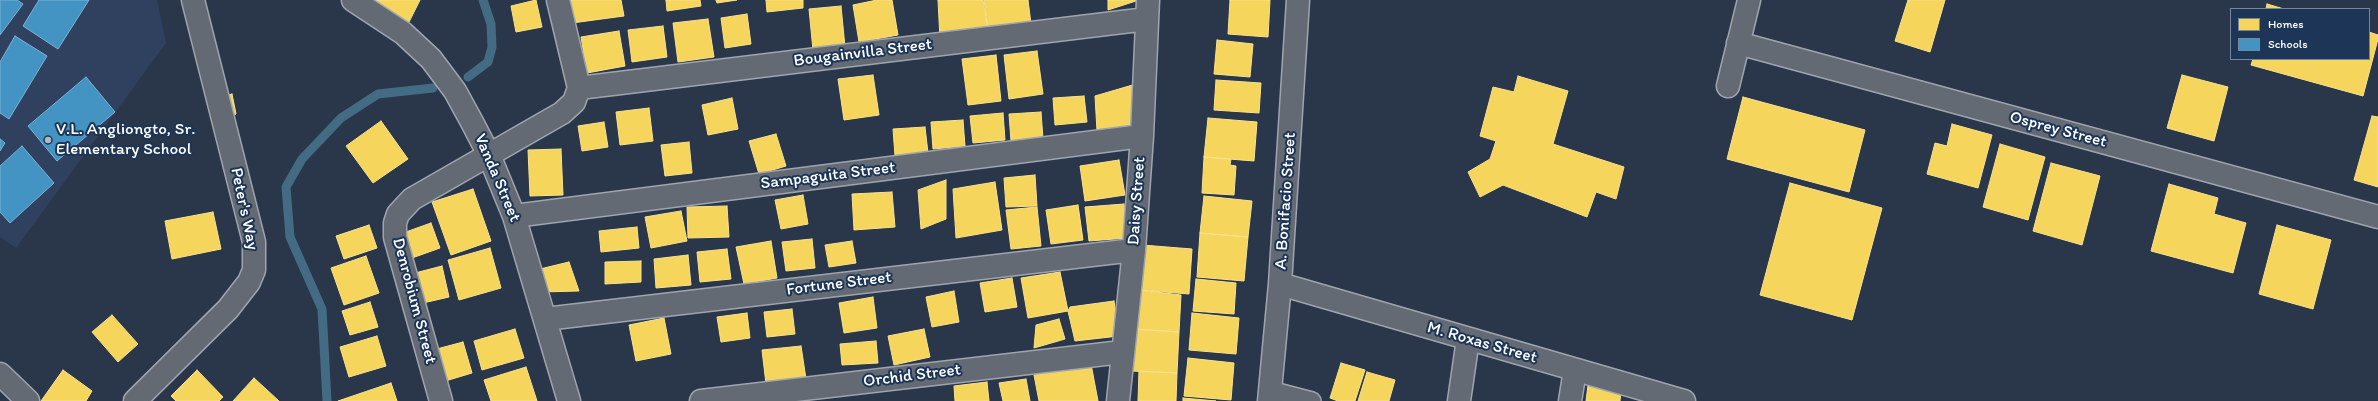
<!DOCTYPE html>
<style>
body{margin:0}
#map{position:relative;width:2378px;height:401px;overflow:hidden;background:#2a374a;font-family:Itim,sans-serif}
canvas{display:block}
.legend{position:absolute;left:2230px;top:8px;width:140px;height:52px;box-sizing:border-box;background:#1d3557;border:1px solid #77869a;margin:0;padding:5px 7px;list-style:none;font-size:12px;color:#fff}
.legend li{display:flex;align-items:center;gap:8px;height:20px}
.legend b{width:20px;border:1px solid #77869a}
</style>
<div id="map">
<canvas width="2378" height="401"></canvas>
<ul class="legend">
<li><b style="height:11px;background:#f6d55c"></b>Homes</li>
<li><b style="height:11px;background:#4393c3"></b>Schools</li>
</ul>
</div>
<script>
const context = document.querySelector('canvas').getContext('2d');
context.lineJoin = 'round';
function fill(path, color) { context.fillStyle = color; context.fill(path, 'evenodd'); }
const poly = rows => new Path2D(rows.map(r => 'M' + r).join(''));
function strokePath(path, color, width, dash) { context.strokeStyle = color; context.lineWidth = width; context.lineCap = dash ? 'butt' : 'round'; context.setLineDash(dash || []); context.stroke(path); }
function write(font, color, halo, rows, align = 'center') {
  context.font = font + ' Itim,sans-serif'; context.lineWidth = 4; context.setLineDash([]); context.textBaseline = 'middle'; context.strokeStyle = halo; context.fillStyle = color; for (const [text, x, y, turn = 0] of rows) {
    context.save(); context.translate(x, y); context.rotate((+turn || 0) * Math.PI / 180); context.textAlign = isNaN(turn) ? turn : align; if (halo) context.strokeText(text, 0, 0); context.fillText(text, 0, 0); context.restore();
  }
}
const built = poly([
 [0,0,157,0,166,43,16,248,0,237]
]);
const homes = poly([
 [364,0,420,0,409,22,364,0],
 [536,0,542,27,516,32,511,6,536,0],
 [569,0,621,0,624,16,572,23,569,0],
 [666,0,700,0,701,6,667,11,666,0],
 [716,0,737,0,717,3,716,0],
 [766,0,803,0,803,8,767,12,766,0],
 [877,0,892,0,898,35,859,42,853,5,877,0],
 [938,0,983,0,988,31,940,39,938,0],
 [984,0,1028,0,1031,24,988,31,984,0],
 [1108,0,1139,0,1108,10,1108,0],
 [1230,0,1270,0,1268,37,1228,34,1230,0],
 [1908,0,1945,0,1930,52,1895,41,1908,0],
 [2267,4,2284,9,2266,9,2267,4],
 [841,6,845,47,813,50,809,9,841,6],
 [747,14,751,44,725,48,721,18,747,14],
 [708,19,714,57,678,62,673,23,708,19],
 [663,26,667,57,632,62,628,30,663,26],
 [619,31,625,66,587,73,581,37,619,31],
 [2369,32,2378,35,2378,39,2363,96,2251,65,2253,59,2369,59,2369,32],
 [1217,40,1253,44,1250,77,1214,74,1217,40],
 [1037,51,1043,94,1009,99,1004,55,1037,51],
 [996,55,1001,101,968,105,962,59,996,55],
 [873,75,879,115,844,120,838,79,873,75],
 [2182,75,2228,87,2214,141,2167,128,2182,75],
 [1518,76,1568,91,1553,144,1624,167,1616,199,1596,192,1587,217,1503,185,1480,197,1468,172,1490,159,1496,141,1480,136,1493,87,1514,92,1518,76],
 [1216,80,1261,83,1259,113,1214,110,1216,80],
 [1136,84,1137,129,1097,131,1095,96,1136,84],
 [232,94,236,114,228,117,222,97,232,94],
 [1084,96,1087,122,1055,125,1053,98,1084,96],
 [1743,97,1865,130,1849,192,1727,159,1743,97],
 [732,98,738,129,708,135,702,105,732,98],
 [649,108,653,141,620,145,616,112,649,108],
 [1041,112,1043,139,1011,141,1009,114,1041,112],
 [1003,113,1005,140,973,143,970,116,1003,113],
 [2372,116,2378,117,2378,187,2354,180,2372,116],
 [1208,118,1257,122,1254,161,1204,157,1208,118],
 [963,120,965,146,933,149,931,122,963,120],
 [381,121,408,159,373,183,346,146,381,121],
 [604,122,608,147,582,151,578,126,604,122],
 [1952,124,1992,135,1978,188,1927,174,1935,143,1947,146,1952,124],
 [925,127,928,153,895,156,893,129,925,127],
 [776,134,786,166,759,174,749,141,776,134],
 [689,142,692,173,665,176,661,145,689,142],
 [2000,144,2045,157,2028,220,1983,207,2000,144],
 [561,149,563,195,530,196,528,150,561,149],
 [1204,157,1231,159,1230,165,1236,166,1234,195,1202,193,1204,157],
 [1119,160,1125,195,1085,201,1080,166,1119,160],
 [2051,163,2100,176,2082,245,2033,231,2051,163],
 [1035,175,1037,206,1006,207,1004,178,1035,175],
 [946,180,946,219,921,229,918,190,946,180],
 [995,182,1002,230,956,238,953,189,995,182],
 [1790,183,1882,208,1852,320,1760,295,1790,183],
 [2169,184,2218,198,2214,214,2246,223,2233,273,2151,251,2169,184],
 [473,189,491,241,451,255,432,202,473,189],
 [892,192,895,227,854,230,852,194,892,192],
 [803,195,808,224,781,229,775,200,803,195],
 [1204,196,1252,201,1248,237,1200,233,1204,196],
 [1124,204,1127,238,1089,241,1085,207,1124,204],
 [1078,205,1083,240,1051,244,1046,210,1078,205],
 [727,206,729,237,688,238,687,207,727,206],
 [1037,207,1041,246,1011,249,1006,210,1037,207],
 [681,211,687,241,651,248,645,217,681,211],
 [213,212,221,249,172,259,165,221,213,212],
 [431,223,440,248,412,258,403,233,431,223],
 [369,225,377,248,344,259,336,236,369,225],
 [2277,225,2331,240,2313,309,2259,294,2277,225],
 [637,227,639,248,601,252,599,231,637,227],
 [1200,233,1248,237,1244,281,1197,277,1200,233],
 [812,239,815,268,786,271,782,242,812,239],
 [771,241,777,278,744,284,736,247,771,241],
 [852,241,856,263,829,267,825,245,852,241],
 [1142,245,1192,249,1189,294,1139,290,1142,245],
 [490,248,501,288,459,300,448,260,490,248],
 [727,249,731,279,700,282,697,252,727,249],
 [688,255,691,285,656,288,654,259,688,255],
 [366,256,379,293,344,305,331,268,366,256],
 [641,261,641,282,605,284,605,262,641,261],
 [569,262,579,291,541,292,540,269,569,262],
 [442,266,449,297,423,303,415,273,442,266],
 [1060,272,1068,311,1028,318,1021,278,1060,272],
 [1012,278,1017,307,985,312,980,283,1012,278],
 [1196,279,1236,283,1234,314,1193,311,1196,279],
 [1139,290,1181,295,1179,332,1135,329,1139,290],
 [954,291,959,322,932,327,926,297,954,291],
 [873,297,877,328,844,333,839,303,873,297],
 [1114,301,1119,336,1075,341,1068,311,1070,307,1114,301],
 [370,302,378,327,350,335,342,311,370,302],
 [792,309,795,334,767,337,764,312,792,309],
 [747,313,750,338,721,342,717,317,747,313],
 [1192,313,1239,318,1236,354,1189,350,1192,313],
 [112,315,138,344,118,362,92,332,112,315],
 [664,318,671,354,636,361,629,325,664,318],
 [1059,319,1065,339,1034,348,1036,325,1059,319],
 [515,329,524,358,482,370,474,341,515,329],
 [924,329,930,357,894,365,888,336,924,329],
 [1132,329,1179,332,1177,373,1131,371,1132,329],
 [377,336,386,366,349,377,340,347,377,336],
 [876,341,878,363,842,365,840,344,876,341],
 [463,342,472,373,442,382,433,350,463,342],
 [801,346,806,379,766,384,762,350,801,346],
 [1188,358,1234,363,1231,400,1184,396,1188,358],
 [1341,363,1365,370,1355,401,1338,401,1330,398,1341,363],
 [1091,364,1098,401,1039,401,1034,375,1091,364],
 [526,367,537,401,491,401,484,380,526,367],
 [63,370,92,391,86,401,41,401,63,370],
 [197,370,223,397,219,401,176,401,171,396,197,370],
 [1139,371,1177,373,1176,401,1138,401,1139,371],
 [1367,372,1395,380,1389,401,1358,401,1367,372],
 [254,378,279,401,233,401,254,378],
 [1026,379,1030,401,1003,401,999,383,1026,379],
 [987,382,989,401,955,401,954,386,987,382],
 [391,383,397,401,338,401,391,383],
 [1588,385,1621,390,1620,401,1586,401,1588,385],
 [1183,398,1216,401,1183,401,1183,398]
]);
const schools = poly([
 [0,0,17,0,23,4,0,35,0,0],
 [39,0,89,0,58,49,23,26,39,0],
 [15,36,47,56,9,119,0,113,0,62,15,36],
 [86,77,115,112,57,161,28,126,86,77],
 [0,139,5,143,0,151,0,139],
 [22,146,54,183,10,223,0,212,0,166,22,146]
]);
const stream = poly([
 [468,77,488,62,492,47,491,24,483,0],
 [327,401,322,309,290,237,286,187,302,159,341,118,378,94,433,88]
]);
const lane = poly([
 [1270,390,1312,401]
]);
const street = poly([
 [353,0,403,33,431,59,455,91,473,124,489,155,514,216,569,401],
 [1738,43,2378,217],
 [1728,86,1749,0],
 [579,88,1147,19],
 [514,216,1142,136],
 [1280,284,1684,401],
 [545,319,1134,250],
 [0,374,28,401],
 [135,401,228,309,249,282,254,270,254,242,193,0],
 [441,401,395,237,395,223,398,214,412,199,562,113,574,102,579,88,558,0],
 [701,401,1122,352],
 [1118,401,1134,250,1142,136,1148,0],
 [1269,401,1280,284,1298,0],
 [1459,401,1468,339],
 [1570,401,1575,370]
]);
const markers = [
 [48,140,4,"#b4b9c0"]
];
const streetNames = [
 ["Bougainvilla Street",863,53,-7],
 ["Osprey Street",2058,130,15],
 ["Sampaguita Street",828,176,-7],
 ["Vanda Street",497,178,67],
 ["Daisy Street",1137,201,-86],
 ["A. Bonifacio Street",1286,201,-86],
 ["Peter's Way",244,209,78],
 ["Fortune Street",839,284,-7],
 ["Denrobium Street",414,301,75],
 ["M. Roxas Street",1482,343,16],
 ["Orchid Street",912,376,-7]
];
const poiNames = [
 ["V.L. Angliongto, Sr.",56,130],
 ["Elementary School",56,150]
];
fill(built, '#304160');
fill(homes, '#f6d55c');
strokePath(homes, '#f9e28d', 1);
fill(schools, '#4393c3');
strokePath(schools, '#7bb3d5', 1);
strokePath(stream, '#436b84', 9);
strokePath(lane, '#9fa5ae', 20);
strokePath(street, '#9fa5ae', 25);
strokePath(lane, '#636a74', 17);
strokePath(street, '#636a74', 22);
for (const [x, y, r, color] of markers) { const dot = new Path2D(); dot.arc(x, y, r, 0, 2 * Math.PI); context.fillStyle = color; context.fill(dot); strokePath(dot, '#1d3557', 1.5); }
write('17px', '#fff', '#1d3557', streetNames);
write('17px', '#fff', '#1d3557', poiNames, 'left');
</script>
